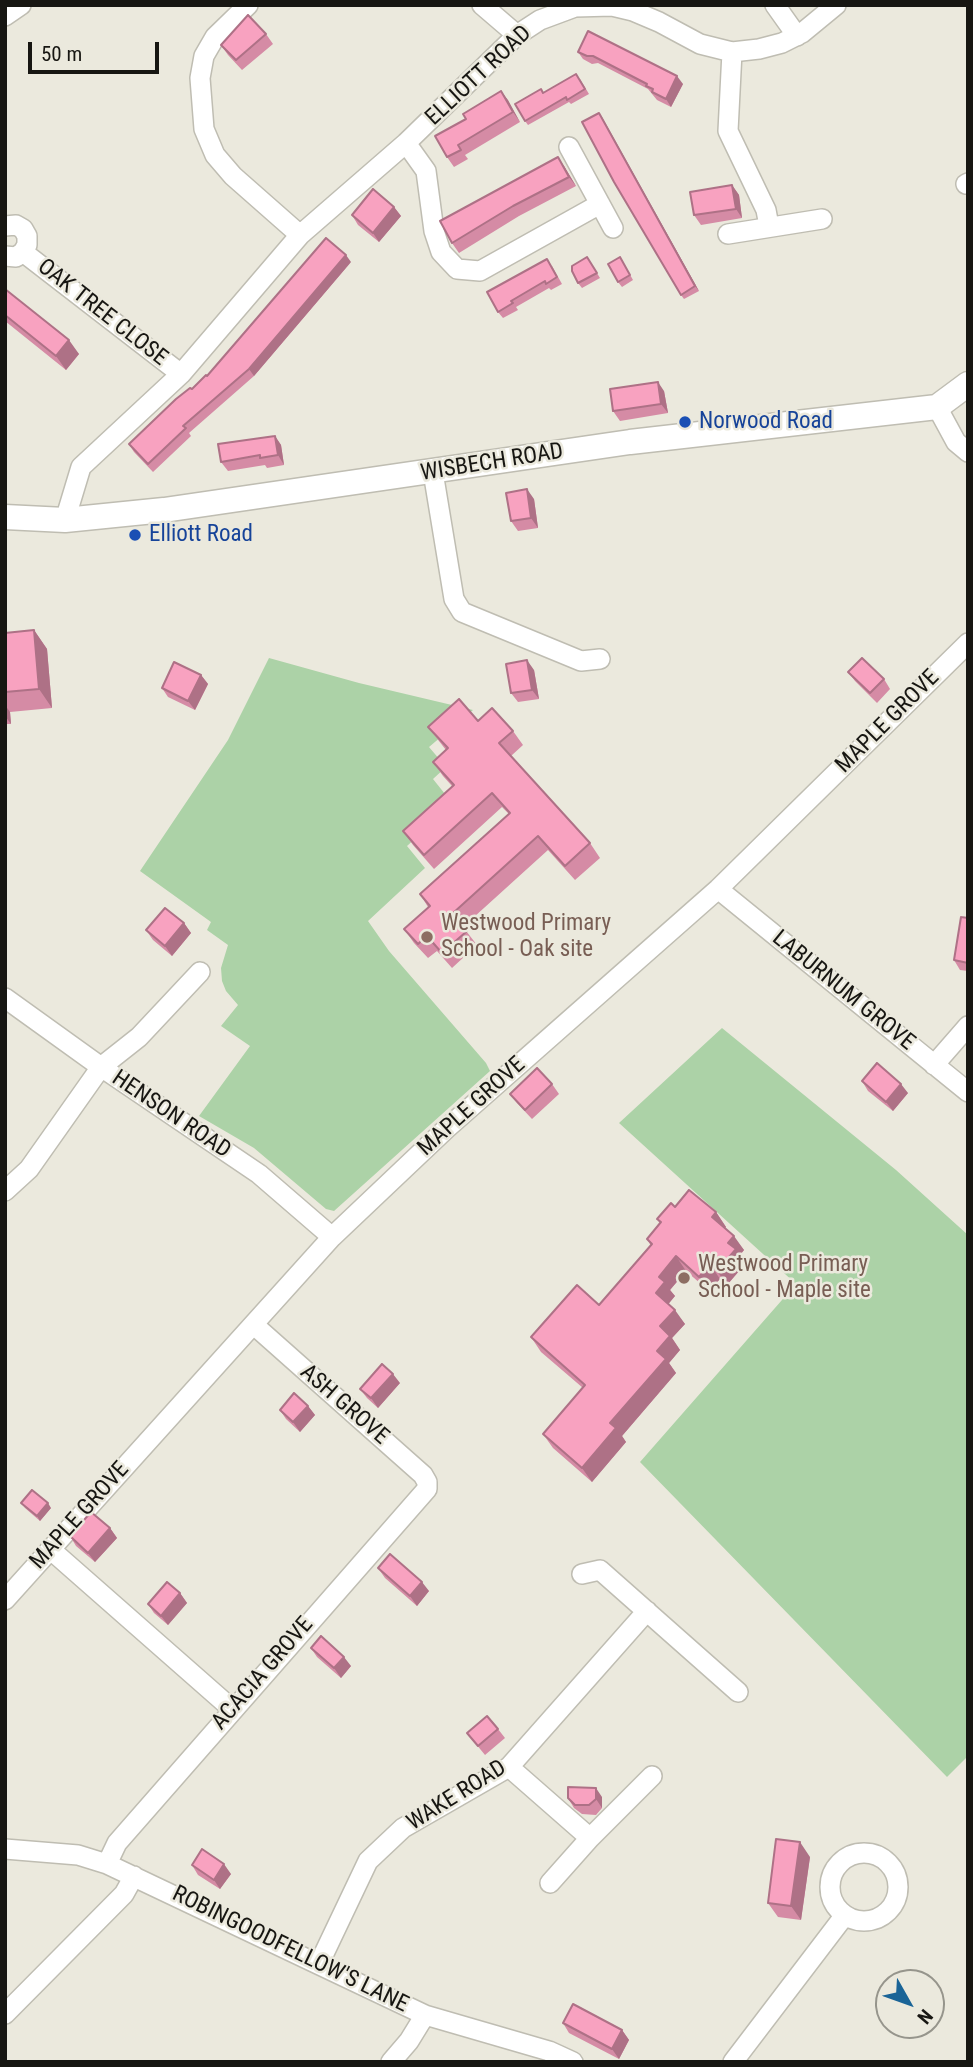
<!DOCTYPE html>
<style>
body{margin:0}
#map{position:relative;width:973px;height:2067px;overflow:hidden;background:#ebe9dd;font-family:"Roboto Condensed",sans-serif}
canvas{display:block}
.frame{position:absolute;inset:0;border:7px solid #171612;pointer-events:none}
.north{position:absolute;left:875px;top:1969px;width:70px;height:70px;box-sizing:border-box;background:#ebe9dd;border:2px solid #96958c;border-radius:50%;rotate:130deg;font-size:19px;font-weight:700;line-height:28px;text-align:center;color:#171612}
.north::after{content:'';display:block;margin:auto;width:24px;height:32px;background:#1a6497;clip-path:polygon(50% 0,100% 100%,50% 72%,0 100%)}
.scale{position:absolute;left:28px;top:42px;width:131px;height:32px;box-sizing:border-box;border:4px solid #171612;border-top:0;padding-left:9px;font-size:21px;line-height:24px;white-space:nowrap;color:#171612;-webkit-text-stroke:5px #ebe9dd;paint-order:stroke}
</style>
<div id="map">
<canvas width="973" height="2067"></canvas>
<div class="frame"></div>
<div class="north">N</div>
<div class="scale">50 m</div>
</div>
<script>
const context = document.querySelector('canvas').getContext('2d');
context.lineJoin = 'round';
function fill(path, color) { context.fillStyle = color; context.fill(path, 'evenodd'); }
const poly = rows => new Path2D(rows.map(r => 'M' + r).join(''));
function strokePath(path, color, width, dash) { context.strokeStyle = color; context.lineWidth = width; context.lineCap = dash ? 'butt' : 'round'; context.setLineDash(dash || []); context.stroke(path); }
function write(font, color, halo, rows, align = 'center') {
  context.font = font + ' "Roboto Condensed",sans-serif'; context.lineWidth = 5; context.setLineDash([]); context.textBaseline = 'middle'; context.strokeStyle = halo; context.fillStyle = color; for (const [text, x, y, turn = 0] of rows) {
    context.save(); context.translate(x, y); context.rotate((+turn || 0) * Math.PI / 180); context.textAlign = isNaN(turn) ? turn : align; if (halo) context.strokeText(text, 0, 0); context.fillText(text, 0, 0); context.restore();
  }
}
const green = poly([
 [269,658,359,683,473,710,429,747,446,767,433,779,453,804,407,846,425,868,368,921,389,951,486,1063,490,1071,334,1211,326,1209,254,1148,199,1116,250,1046,221,1026,238,1005,226,991,222,981,221,968,228,945,207,930,211,922,140,871,228,740],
 [722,1028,896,1170,968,1235,968,1756,947,1777,640,1462,796,1284,619,1123]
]);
const minor = poly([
 [248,5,215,37,204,56,200,78,204,129,215,155,233,176,300,235],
 [482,5,517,35],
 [775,5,797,36],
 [5,16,21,5],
 [732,52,728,131,766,210,769,226],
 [406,143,426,171,434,231,441,252,457,269,480,271,600,204],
 [569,147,613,228],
 [966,184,968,183],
 [5,226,16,225,23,229,27,236,27,245,23,252,16,257,5,256],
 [728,234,822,219],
 [23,252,181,374],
 [937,407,956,442,968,452],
 [433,472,454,599,462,612,581,661,600,659],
 [65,520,81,467,181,374,300,235,406,143,517,35,540,20,575,7,612,6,633,11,659,22,700,44,732,52,759,49,782,43,802,33,836,5],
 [718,889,968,1092],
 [5,998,101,1067,259,1174,332,1237],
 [934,1065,968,1026],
 [5,1191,29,1169,101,1067,139,1037,200,972],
 [50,1549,232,1709],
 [582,1574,600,1570,738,1692],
 [5,1600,332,1237,447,1128,718,889,968,643],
 [509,1767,590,1838],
 [5,1849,78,1855,107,1864,425,2015,549,2051,573,2062],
 '830 1887a34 34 0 1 1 68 0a34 34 0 1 1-68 0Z',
 [107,1864,117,1843,427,1489,427,1482,423,1475,254,1325],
 [550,1883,590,1838,652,1776],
 [319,1964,368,1861,403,1828,509,1767,647,1611],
 [5,2014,124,1894,134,1876],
 [391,2062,409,2041,425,2015],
 [733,2062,845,1915]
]);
const major = poly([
 [5,517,65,520,164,510,630,442,937,407,968,384]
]);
const wall = poly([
 [266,34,273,44,242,70,228,55,221,45],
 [578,52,683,84,671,107,657,100,648,89,598,63,592,64,583,59],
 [580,79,589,94,571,104,569,102,528,125,525,121,543,93],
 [501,91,520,122,465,155,468,159,454,167,447,157,466,119],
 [599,113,699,291,684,299,681,295],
 [564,166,576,186,519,216,459,253,452,243],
 [732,185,739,195,742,218,701,225,694,215],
 [394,207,401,216,379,242,358,225,352,215],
 [587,257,600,278,582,288,578,283],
 [351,262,254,376,189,433,191,436,153,472,134,452,129,444,207,376],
 [623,262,633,280,622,287,618,282],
 [552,266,562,284,551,290,549,288,516,307,518,310,503,318,498,312],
 [5,289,79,354,66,370,5,321],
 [664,391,668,413,620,421,613,411],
 [275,436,281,445,284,465,267,468,265,465,228,471,221,462],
 [534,499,538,528,518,531,511,521],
 [34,630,47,649,52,708,10,712,11,724,5,724,5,633],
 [534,670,539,699,518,702,511,693],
 [848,672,884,679,890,689,877,703,855,681],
 [201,675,208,684,195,710,168,697,162,688],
 [478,721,513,731,523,745,511,756,590,843,600,858,575,880,548,850,463,927,477,945,452,968,437,951,428,958,414,943,404,929,428,907,420,894,509,814,502,807,434,869,413,845,403,831,452,786,443,776,433,762,446,750,428,727],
 [968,918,968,971,960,970,954,960],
 [184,923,191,933,172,956,153,940,146,930],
 [862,1081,908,1093,893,1111,868,1091],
 [552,1084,559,1094,532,1119,517,1103,510,1094],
 [675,1207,716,1212,726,1227,725,1228,744,1250,740,1255,746,1263,727,1285,720,1279,709,1291,686,1271,670,1290,675,1296,668,1304,685,1324,672,1338,680,1350,669,1363,676,1373,622,1436,626,1442,592,1482,553,1448,543,1434,583,1388,541,1352,531,1337,599,1305,651,1246,647,1239,660,1224,657,1219],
 [400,1383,378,1408,367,1398,360,1389],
 [308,1406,315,1415,300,1432,286,1419,280,1410],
 [21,1503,51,1508,40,1521,25,1508],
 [110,1528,117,1538,95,1562,76,1546,70,1536],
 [378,1568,429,1591,417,1606,385,1578],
 [180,1593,187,1603,168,1625,154,1613,148,1604],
 [311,1648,351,1666,341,1678,317,1657],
 [498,1729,505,1738,485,1755,467,1733],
 [602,1797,602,1808,596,1815,582,1814,574,1808,568,1798],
 [810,1857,801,1920,778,1917,768,1903],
 [192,1865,231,1874,220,1889,198,1875],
 [563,2023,622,2030,629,2040,619,2059,569,2033]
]);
const shadedWall = poly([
 [677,76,683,84,671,107,666,99],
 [501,91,508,100,520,122,513,112],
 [599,113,602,117,699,291,695,286],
 [558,157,564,166,576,186,569,177],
 [732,185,739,195,742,218,736,209],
 [394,207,401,216,379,242,373,233],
 [346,255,351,262,254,376,249,369],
 [69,340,79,354,66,370,56,356],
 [658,382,664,391,668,413,661,404],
 [275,436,281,445,284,465,278,455],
 [527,489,534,499,538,528,531,518],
 [34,630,47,649,52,708,39,689],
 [527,660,534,670,539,699,532,690],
 [201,675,208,684,195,710,188,701],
 [5,705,10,712,11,724,5,716],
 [184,923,191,933,172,956,165,946],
 [901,1084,908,1093,893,1111,886,1102],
 [716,1212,726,1227,722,1231,712,1217],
 [734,1236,744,1250,740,1255,746,1263,727,1285,717,1271,728,1243],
 [676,1256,686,1271,670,1290,675,1296,666,1307,656,1293,659,1277],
 [710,1264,720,1279,709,1291,699,1277],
 [675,1310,685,1324,672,1338,680,1350,669,1363,676,1373,622,1436,626,1442,592,1482,582,1468,657,1351,660,1326],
 [393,1374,400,1383,378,1408,371,1398],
 [308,1406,315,1415,300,1432,293,1422],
 [48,1503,51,1508,40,1521,37,1516],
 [110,1528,117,1538,95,1562,88,1553],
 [422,1582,429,1591,417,1606,410,1596],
 [180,1593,187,1603,168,1625,161,1616],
 [344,1657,351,1666,341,1678,334,1668],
 [596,1788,602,1797,602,1808,596,1799],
 [800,1842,810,1857,801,1920,791,1906],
 [224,1864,231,1874,220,1889,214,1880],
 [622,2030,629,2040,619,2059,612,2049]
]);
const building = poly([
 [248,15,266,34,236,60,221,45,248,15],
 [588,31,677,76,666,99,652,92,653,89,646,86,647,84,593,56,587,56,578,52,588,31],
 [576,74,585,89,567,100,566,97,525,121,515,104,541,89,543,93,576,74],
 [501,91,513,112,458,145,461,150,447,157,435,136,466,119,463,114,501,91],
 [599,113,695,286,681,295,614,182,582,122,599,113],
 [558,157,569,177,513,206,452,243,440,221,558,157],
 [732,185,736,209,694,215,690,192,732,185],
 [373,189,394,207,373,233,352,215,373,189],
 [326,238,346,255,249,369,183,426,186,428,148,464,129,444,176,399,190,388,192,389,206,375,207,376,326,238],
 [587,257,597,273,578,283,572,271,572,266,587,257],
 [620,257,630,275,618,282,608,264,620,257],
 [547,259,557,277,546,284,545,281,511,301,513,303,498,312,487,292,547,259],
 [5,289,69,340,56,356,5,315,5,289],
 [658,382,661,404,613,411,610,389,658,382],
 [275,436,278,455,260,458,260,455,221,462,218,444,275,436],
 [527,489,531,518,511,521,506,493,527,489],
 [34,630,39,689,5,692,5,633,34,630],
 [862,658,884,679,870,693,848,672,862,658],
 [527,660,532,690,511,693,506,664,527,660],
 [174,662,201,675,188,701,162,688,174,662],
 [459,699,478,721,492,708,513,731,499,743,590,843,565,866,538,836,452,914,467,931,442,953,427,936,418,944,404,929,430,906,420,894,510,813,492,793,424,855,403,831,454,785,433,762,448,748,428,727,459,699],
 [165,908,184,923,165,946,146,930,165,908],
 [961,917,968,918,968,963,954,960,961,917],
 [877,1063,901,1084,886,1102,862,1081,877,1063],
 [537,1068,552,1084,525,1110,510,1094,537,1068],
 [689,1190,716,1212,712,1217,734,1236,728,1243,736,1249,717,1271,710,1264,699,1277,676,1256,659,1277,665,1282,656,1293,675,1310,660,1326,670,1336,657,1351,666,1359,610,1423,616,1428,582,1468,543,1434,585,1385,531,1337,577,1285,599,1305,652,1244,647,1239,661,1222,657,1219,671,1203,675,1207,689,1190],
 [382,1364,393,1374,371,1398,360,1389,382,1364],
 [294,1393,308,1406,293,1422,280,1410,294,1393],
 [32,1490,48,1503,37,1516,21,1503,32,1490],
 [91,1512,110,1528,88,1553,70,1536,91,1512],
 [390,1554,422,1582,410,1596,378,1568,390,1554],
 [167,1582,180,1593,161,1616,148,1604,167,1582],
 [321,1636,344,1657,334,1668,311,1648,321,1636],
 [487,1716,498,1729,478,1746,467,1733,487,1716],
 [568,1787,596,1788,596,1799,589,1805,575,1805,568,1798,568,1787],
 [776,1839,800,1842,791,1906,768,1903,776,1839],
 [202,1849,224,1864,214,1880,192,1865,202,1849],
 [573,2004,622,2030,612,2049,563,2023,573,2004]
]);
const markers = [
 [685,422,7,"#1a4fb4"],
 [135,535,7,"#1a4fb4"],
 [427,937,7,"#8d6e63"],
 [684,1278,7,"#8d6e63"]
];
const streetNames = [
 ["ELLIOTT ROAD",479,76,-43],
 ["OAK TREE CLOSE",102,313,38],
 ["WISBECH ROAD",492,463,-9],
 ["MAPLE GROVE",888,722,-45],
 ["LABURNUM GROVE",843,991,39],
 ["MAPLE GROVE",472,1107,-42],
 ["HENSON ROAD",171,1115,34],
 ["ASH GROVE",344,1405,41],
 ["MAPLE GROVE",80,1516,-48],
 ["ACACIA GROVE",263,1674,-49],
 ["WAKE ROAD",457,1796,-32],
 ["ROBINGOODFELLOW'S LANE",290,1950,26]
];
const transitNames = [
 ["Norwood Road",699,422],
 ["Elliott Road",149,535]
];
const educationNames = [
 ["Westwood Primary",441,924],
 ["School - Oak site",441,950],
 ["Westwood Primary",698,1265],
 ["School - Maple site",698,1291]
];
fill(green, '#acd2a7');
strokePath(minor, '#bfbdb2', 22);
strokePath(major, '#bfbdb2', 27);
strokePath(minor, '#fff', 19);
strokePath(major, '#fff', 24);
fill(wall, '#d58ba5');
fill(shadedWall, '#ae7186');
fill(building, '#f8a2c0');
strokePath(building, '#ae7186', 2);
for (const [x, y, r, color] of markers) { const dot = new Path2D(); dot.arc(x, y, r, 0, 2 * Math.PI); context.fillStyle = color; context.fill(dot); strokePath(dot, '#ebe9dd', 2.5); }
write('23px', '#171612', '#ebe9dd', streetNames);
write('23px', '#164399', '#ebe9dd', transitNames, 'left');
write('23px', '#785e54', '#ebe9dd', educationNames, 'left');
</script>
